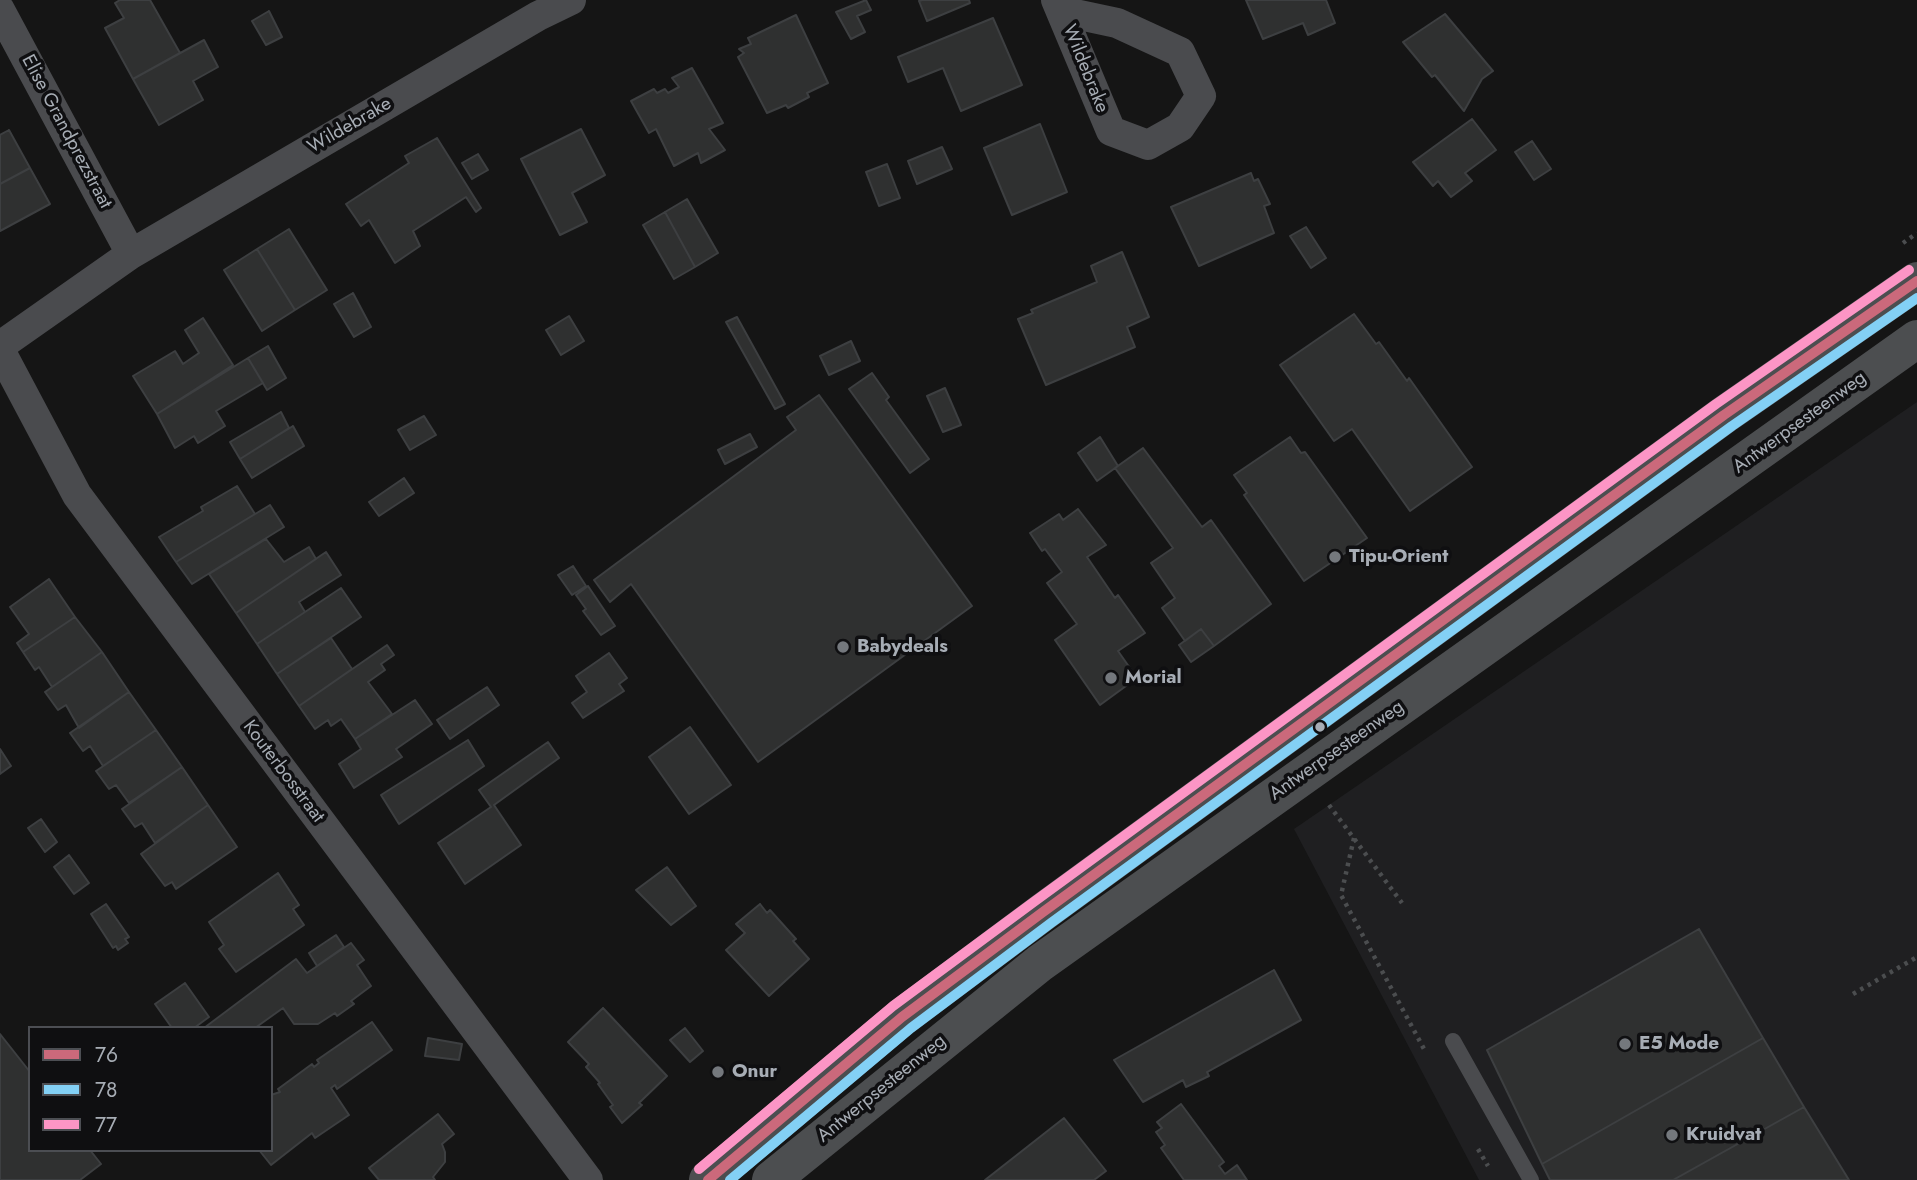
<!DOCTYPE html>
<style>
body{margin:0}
#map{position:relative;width:1917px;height:1180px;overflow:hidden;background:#151515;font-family:Jost,sans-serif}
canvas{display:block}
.legend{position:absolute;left:28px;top:1026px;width:245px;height:126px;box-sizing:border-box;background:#0f0f11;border:2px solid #4c4e53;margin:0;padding:9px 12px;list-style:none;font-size:21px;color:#a7adb5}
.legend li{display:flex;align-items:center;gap:14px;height:35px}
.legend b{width:35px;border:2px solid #4c4e53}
</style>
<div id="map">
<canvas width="1917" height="1180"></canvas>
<ul class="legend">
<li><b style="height:9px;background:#cb697b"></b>76</li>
<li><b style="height:9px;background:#83d0f5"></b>78</li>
<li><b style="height:9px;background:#fc95c5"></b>77</li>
</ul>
</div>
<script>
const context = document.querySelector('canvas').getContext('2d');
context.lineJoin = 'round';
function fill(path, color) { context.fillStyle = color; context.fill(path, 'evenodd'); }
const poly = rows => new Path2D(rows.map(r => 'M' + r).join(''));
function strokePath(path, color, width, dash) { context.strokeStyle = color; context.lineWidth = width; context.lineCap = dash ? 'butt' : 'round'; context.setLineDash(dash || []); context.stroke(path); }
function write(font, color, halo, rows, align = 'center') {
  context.font = font + ' Jost,sans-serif'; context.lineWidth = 7; context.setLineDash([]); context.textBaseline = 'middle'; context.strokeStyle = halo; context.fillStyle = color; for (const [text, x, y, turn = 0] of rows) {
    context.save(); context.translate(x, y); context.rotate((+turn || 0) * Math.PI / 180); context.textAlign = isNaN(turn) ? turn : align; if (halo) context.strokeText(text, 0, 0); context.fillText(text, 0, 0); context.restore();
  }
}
const built = poly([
 [1917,402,1917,1180,1479,1180,1294,829]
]);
const building = poly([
 [120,0,150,0,180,53,133,79,105,28,124,18,115,3,120,0],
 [866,0,871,10,857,16,865,32,851,39,836,12,866,0],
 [922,0,969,0,970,3,927,21,919,1,922,0],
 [1246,0,1326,0,1335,23,1308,35,1303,23,1263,39,1246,0],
 [269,11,282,37,266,45,252,21,269,11],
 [1445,14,1493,71,1482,79,1464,111,1435,75,1432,77,1403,42,1445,14],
 [796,15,828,83,807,93,809,97,788,108,786,105,767,113,738,57,744,53,739,49,751,44,748,38,796,15],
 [993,18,1022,85,961,111,943,68,908,82,898,57,993,18],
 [204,40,218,67,193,81,203,100,159,125,133,79,204,40],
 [692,68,723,123,709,129,725,150,701,163,698,153,674,166,656,129,649,133,631,101,654,89,657,93,665,89,668,93,679,87,672,78,692,68],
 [1472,119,1496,150,1465,173,1472,181,1451,197,1438,181,1433,186,1413,162,1472,119],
 [1040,124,1067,192,1012,215,984,148,1040,124],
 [581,129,605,175,572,193,587,222,560,235,521,159,581,129],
 [9,130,30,168,0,184,0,135,9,130],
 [437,138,481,208,476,212,466,197,413,231,420,246,395,263,369,220,361,226,346,204,409,163,405,156,437,138],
 [1532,141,1551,169,1534,180,1515,152,1532,141],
 [942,147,952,169,917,184,908,161,942,147],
 [478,154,488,170,472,179,462,163,478,154],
 [887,164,900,198,879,206,866,172,887,164],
 [30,168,50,204,0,231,0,184,30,168],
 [1251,173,1254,181,1258,179,1270,204,1264,206,1274,233,1199,266,1171,207,1251,173],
 [687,199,718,253,695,267,665,212,687,199],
 [665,212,695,267,674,279,643,225,665,212],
 [1306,227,1326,258,1311,268,1290,236,1306,227],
 [289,229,327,290,295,310,257,249,289,229],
 [257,249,295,310,262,331,224,270,257,249],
 [1122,252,1149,317,1127,327,1135,347,1046,385,1018,319,1033,313,1031,310,1097,282,1091,266,1122,252],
 [353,293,371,327,354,337,334,304,353,293],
 [1354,314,1376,344,1379,342,1407,381,1409,378,1472,467,1410,511,1352,429,1334,441,1280,365,1354,314],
 [569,316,584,341,561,355,546,330,569,316],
 [737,317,785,404,775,409,726,322,737,317],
 [203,318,233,365,157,414,133,376,175,351,183,364,199,353,185,330,203,318],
 [851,341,860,361,829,375,820,356,851,341],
 [268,346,286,378,267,390,248,358,268,346],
 [248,358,263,383,216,411,225,426,198,443,194,436,175,448,157,414,248,358],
 [872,373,889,397,886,400,929,459,910,473,849,389,872,373],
 [945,388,961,425,943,432,927,396,945,388],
 [819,395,972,606,758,762,631,584,610,602,594,580,796,430,787,417,819,395],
 [281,412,289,428,240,459,230,442,281,412],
 [424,416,436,435,410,450,398,430,424,416],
 [293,426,304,446,252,478,240,459,293,426],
 [750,434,757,447,725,464,718,450,750,434],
 [1100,437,1118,466,1097,481,1078,453,1100,437],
 [1290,437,1301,453,1305,452,1367,538,1304,581,1244,495,1247,493,1234,475,1290,437],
 [1143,448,1202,527,1211,520,1271,604,1214,646,1201,629,1185,641,1162,608,1175,598,1151,563,1173,548,1115,468,1143,448],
 [404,478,414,493,379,516,369,502,404,478],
 [237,486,255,514,176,562,159,537,203,511,201,507,237,486],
 [270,505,284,527,192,584,176,562,270,505],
 [1078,509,1106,545,1087,557,1115,598,1118,595,1145,633,1118,651,1137,678,1100,705,1055,640,1077,624,1047,583,1062,572,1045,549,1042,551,1030,533,1059,514,1063,520,1078,509],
 [266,539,284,562,309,547,316,559,236,613,209,574,266,539],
 [326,552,341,575,299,602,305,612,257,644,236,613,326,552],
 [573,566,586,586,572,595,558,575,573,566],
 [49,579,75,617,23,652,17,643,29,634,10,607,49,579],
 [588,586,615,626,601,635,583,611,586,609,576,595,588,586],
 [341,588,361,617,277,674,257,644,341,588],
 [75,617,102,652,52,687,39,667,35,670,23,652,75,617],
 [1201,629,1214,646,1191,662,1179,645,1201,629],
 [331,638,352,669,299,706,277,674,331,638],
 [387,645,394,655,381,664,385,670,368,682,392,714,355,739,341,719,331,726,328,720,315,729,299,706,387,645],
 [102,652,129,692,79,728,66,705,58,710,45,692,102,652],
 [609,653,627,678,619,684,624,691,583,718,572,703,587,692,576,676,609,653],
 [487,687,499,705,450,739,437,720,487,687],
 [129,692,156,730,103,766,90,746,83,751,70,733,129,692],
 [415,700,432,724,396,749,402,757,354,788,339,764,361,749,355,739,415,700],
 [690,727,731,785,689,814,649,757,690,727],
 [156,730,182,767,129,803,116,785,109,789,96,771,156,730],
 [468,740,484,766,399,824,381,795,468,740],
 [548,742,559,758,494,805,521,845,465,884,438,843,491,807,479,790,548,742],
 [0,749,11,766,0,774,0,749],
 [182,767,208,805,155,843,142,823,135,827,122,809,182,767],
 [208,805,237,847,176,889,172,882,165,886,141,854,208,805],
 [41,819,57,842,45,852,28,828,41,819],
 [69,855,89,883,74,894,54,867,69,855],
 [667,867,696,906,671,925,636,890,667,867],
 [278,873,299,905,293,909,304,925,236,972,219,949,224,945,209,922,278,873],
 [106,904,129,937,125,939,128,943,118,950,116,946,113,948,91,914,106,904],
 [760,904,767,913,770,910,796,939,793,941,809,959,769,996,726,950,745,933,736,924,760,904],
 [1699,929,1763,1038,1542,1164,1487,1050,1699,929],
 [336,935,344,947,317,966,309,953,336,935],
 [351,943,364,960,357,965,371,986,351,1001,354,1004,337,1016,335,1013,318,1024,294,1024,283,1008,255,1028,204,1028,296,959,307,973,351,943],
 [1274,970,1301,1020,1207,1072,1209,1076,1186,1087,1183,1080,1143,1102,1114,1060,1274,970],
 [185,983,209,1017,194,1028,172,1028,155,1004,185,983],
 [603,1008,667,1076,639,1103,642,1105,622,1123,610,1107,613,1105,598,1084,600,1083,586,1067,589,1064,568,1042,603,1008],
 [372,1022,392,1050,337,1089,335,1085,331,1088,349,1115,315,1138,312,1133,271,1165,259,1150,271,1150,271,1095,280,1092,278,1089,312,1064,314,1067,319,1063,317,1060,372,1022],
 [685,1028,703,1051,690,1062,670,1040,685,1028],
 [0,1034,30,1072,30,1150,90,1150,101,1164,80,1180,0,1180,0,1034],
 [428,1038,462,1044,459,1060,425,1056,428,1038],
 [1763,1038,1804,1107,1673,1180,1550,1180,1542,1164,1763,1038],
 [1181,1104,1224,1162,1219,1166,1225,1174,1237,1165,1247,1180,1184,1180,1161,1148,1165,1145,1156,1132,1162,1128,1157,1122,1181,1104],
 [1804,1107,1849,1180,1673,1180,1804,1107],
 [438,1114,454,1134,442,1144,445,1152,445,1162,433,1177,435,1180,379,1180,369,1168,438,1114],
 [1064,1118,1106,1171,1094,1180,985,1180,1064,1118]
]);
const path = poly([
 [1903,243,1917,233],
 [1329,805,1402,903],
 [1354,838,1341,895,1424,1049],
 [1853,994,1917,957],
 [1478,1149,1488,1166]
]);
const lane = poly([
 [1453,1041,1531,1180]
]);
const street = poly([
 [1056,0,1111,131,1148,145,1180,127,1201,96,1180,52,1117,23,1061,11],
 [0,10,131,254],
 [0,346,131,254,538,16,571,0],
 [0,350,77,495,588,1180]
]);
const primary = poly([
 [708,1180,902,1017,1043,912,1724,415,1917,281],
 [771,1180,1040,963,1917,339]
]);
const bus1 = poly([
 [708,1180,902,1017,1043,912,1724,415,1917,281]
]);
const bus2 = poly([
 [730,1180,911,1028,1051,923,1732,426,1917,298]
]);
const bus3 = poly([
 [699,1169,893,1006,1035,901,1716,404,1909,270]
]);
const markers = [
 [1335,557,7,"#74787d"],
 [843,647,7,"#74787d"],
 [1111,678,7,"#74787d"],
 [1320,727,6,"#a7adb5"],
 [1625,1044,7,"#74787d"],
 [718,1072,7,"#74787d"],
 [1672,1135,7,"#74787d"]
];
const streetNames = [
 ["Wildebrake",1085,69,68],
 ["Wildebrake",350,126,-30],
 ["Elise Grandprezstraat",66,132,62],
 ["Antwerpsesteenweg",1800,423,-36],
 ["Antwerpsesteenweg",1337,751,-35],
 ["Kouterbosstraat",283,772,53],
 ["Antwerpsesteenweg",882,1089,-39]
];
const poiNames = [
 ["Tipu-Orient",1349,557],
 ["Babydeals",857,647],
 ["Morial",1125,678],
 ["E5 Mode",1639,1044],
 ["Onur",732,1072],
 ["Kruidvat",1686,1135]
];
fill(built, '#1f1f21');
fill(building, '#2f3030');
strokePath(building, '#3d3f41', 2);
strokePath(path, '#4b4d4f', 4.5, [3.5, 5]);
strokePath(lane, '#4a4b4e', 16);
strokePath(street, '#4a4b4e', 30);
strokePath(primary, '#4c4e50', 38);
strokePath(bus1, '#cb697b', 10);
strokePath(bus2, '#83d0f5', 10);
strokePath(bus3, '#fc95c5', 10);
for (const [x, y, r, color] of markers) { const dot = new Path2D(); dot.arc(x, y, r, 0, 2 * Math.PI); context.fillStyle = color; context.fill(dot); strokePath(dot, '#0f0f11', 2.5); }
write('19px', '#a7adb5', '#0f0f11', streetNames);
write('bold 19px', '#a7adb5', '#0f0f11', poiNames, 'left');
</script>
